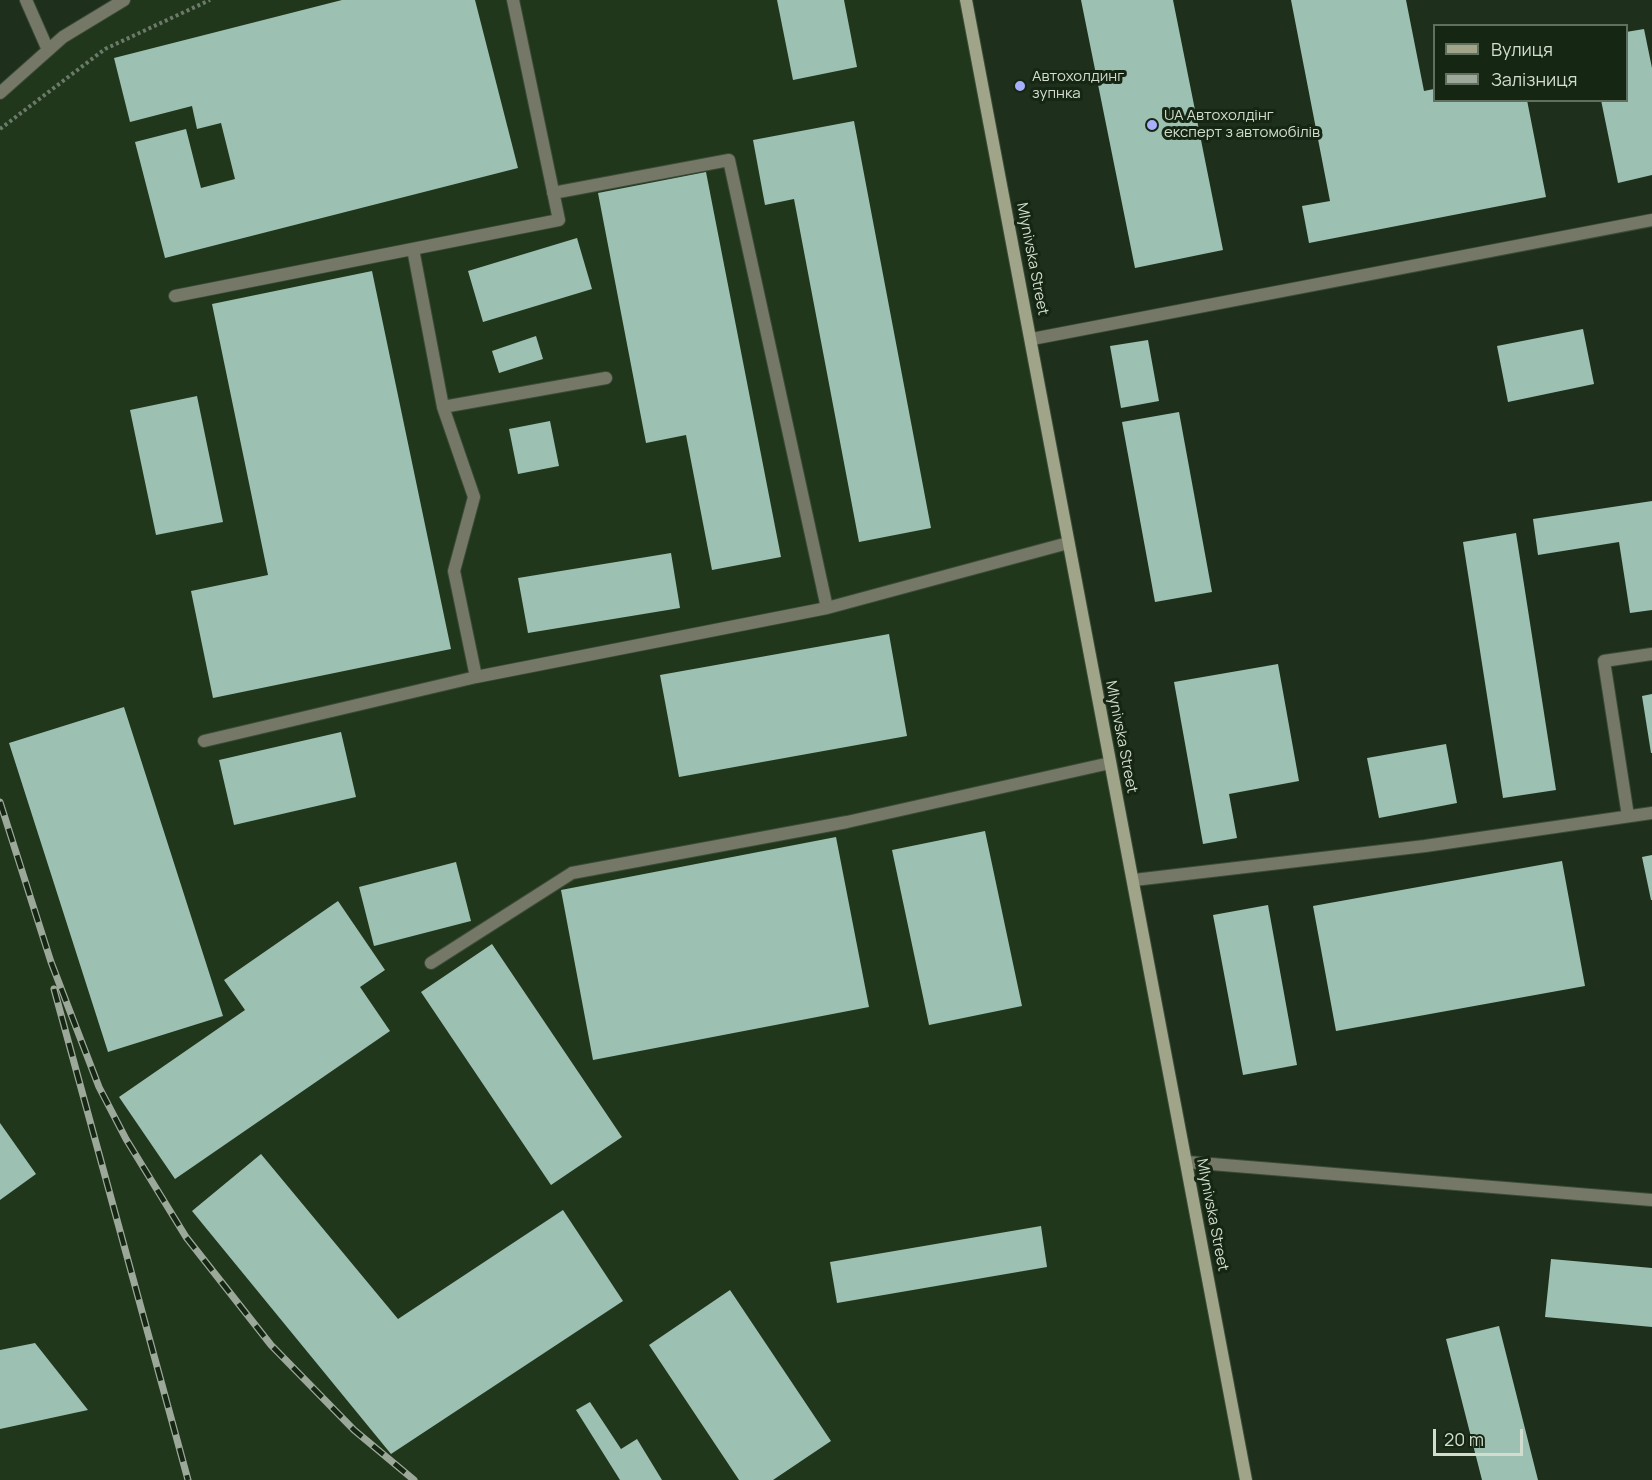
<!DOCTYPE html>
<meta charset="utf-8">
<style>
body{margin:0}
#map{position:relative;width:1652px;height:1480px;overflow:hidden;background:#1e301b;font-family:Manrope,sans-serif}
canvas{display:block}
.legend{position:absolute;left:1433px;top:24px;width:195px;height:78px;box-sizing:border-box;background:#152612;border:2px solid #616f5e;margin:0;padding:8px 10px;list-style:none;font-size:18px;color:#d2ddd0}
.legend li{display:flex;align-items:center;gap:12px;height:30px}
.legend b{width:30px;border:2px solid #616f5e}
.scale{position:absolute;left:1433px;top:1429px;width:90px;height:27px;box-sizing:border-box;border:3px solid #d2ddd0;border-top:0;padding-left:8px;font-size:18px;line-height:21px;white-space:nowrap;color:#d2ddd0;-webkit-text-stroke:4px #152612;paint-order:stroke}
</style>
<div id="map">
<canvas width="1652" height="1480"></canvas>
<ul class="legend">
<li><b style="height:8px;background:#a0a489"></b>Вулиця</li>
<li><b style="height:8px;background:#9ca99a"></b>Залізниця</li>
</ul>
<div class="scale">20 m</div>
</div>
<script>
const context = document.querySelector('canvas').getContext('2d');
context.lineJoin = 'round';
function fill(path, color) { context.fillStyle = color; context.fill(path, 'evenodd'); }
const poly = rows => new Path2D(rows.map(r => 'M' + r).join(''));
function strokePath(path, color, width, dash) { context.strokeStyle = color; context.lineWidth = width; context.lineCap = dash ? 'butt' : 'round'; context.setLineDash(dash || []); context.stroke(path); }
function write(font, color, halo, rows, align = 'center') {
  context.font = font + ' Manrope,sans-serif'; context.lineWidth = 6; context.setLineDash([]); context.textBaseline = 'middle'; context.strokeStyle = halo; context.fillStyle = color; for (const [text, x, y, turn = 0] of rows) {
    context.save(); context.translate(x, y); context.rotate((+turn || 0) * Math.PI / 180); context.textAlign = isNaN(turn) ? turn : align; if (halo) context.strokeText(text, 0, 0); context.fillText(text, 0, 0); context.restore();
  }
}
const built = poly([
 [124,0,966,0,1246,1480,0,1480,0,93,63,37]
]);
const building = poly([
 [342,0,475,0,518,168,165,258,135,142,186,129,201,188,235,179,221,123,197,129,192,106,130,122,114,58],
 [777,0,844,0,857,67,793,80],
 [1081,0,1173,0,1223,250,1135,268],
 [1291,0,1406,0,1424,91,1434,89,1434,100,1527,100,1546,197,1309,243,1302,206,1330,201],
 [1644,29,1652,68,1652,175,1618,183,1601,100,1626,100,1626,32],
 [854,121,931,528,859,542,794,199,765,205,753,140],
 [706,172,781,557,712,570,686,435,646,443,598,193],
 [577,238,592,289,483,322,468,271],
 [372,271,451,649,213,698,191,591,268,575,212,304],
 [1583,329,1594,384,1508,402,1497,346],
 [536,336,543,359,499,373,492,351],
 [1148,340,1159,401,1121,408,1110,346],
 [197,396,223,522,156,535,130,410],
 [1179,412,1212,592,1155,602,1122,422],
 [550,421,559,466,518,474,509,429],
 [1652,501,1652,610,1630,613,1619,542,1538,555,1533,519],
 [1516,533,1556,790,1503,798,1463,542],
 [671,553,680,608,528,633,518,578],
 [889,634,907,736,679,777,660,675],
 [1278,664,1299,781,1229,794,1237,838,1203,844,1174,682],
 [1652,694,1652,753,1651,753,1642,696],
 [124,707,223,1016,108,1052,9,743],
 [341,732,356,797,234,825,219,760],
 [1446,744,1457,803,1379,818,1367,758],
 [985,831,1022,1006,929,1025,892,850],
 [836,837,869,1007,593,1060,561,890],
 [1652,855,1652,900,1651,900,1642,857],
 [1562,861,1585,986,1336,1031,1313,906],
 [456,862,471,921,374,946,359,887],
 [338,901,385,970,360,987,390,1031,175,1179,119,1097,245,1010,224,980],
 [1268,905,1297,1065,1243,1075,1213,915],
 [492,944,622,1137,551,1185,421,992],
 [0,1123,36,1174,0,1200],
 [261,1154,398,1319,563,1210,623,1301,391,1454,192,1211],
 [1041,1226,1047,1267,837,1303,830,1262],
 [1551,1259,1652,1268,1652,1327,1545,1317],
 [730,1290,831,1441,773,1480,739,1480,649,1345],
 [1499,1326,1538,1480,1482,1480,1446,1339],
 [35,1343,88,1410,0,1429,0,1350],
 [590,1402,621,1449,637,1439,662,1480,620,1480,576,1410]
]);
const path = poly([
 [0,129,105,49,210,0]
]);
const lane = poly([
 [26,0,48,50],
 [553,193,729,160,827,608],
 [413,249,443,407,474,497,454,571,476,677],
 [175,296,559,220,513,0],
 [1032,339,1652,220],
 [443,407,606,378],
 [204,741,476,677,827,608,1068,543],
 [1628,816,1604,661,1652,654],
 [1134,880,1425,846,1652,813],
 [431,963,572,873,847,822,1110,763],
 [1187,1162,1652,1200]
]);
const street = poly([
 [0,93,63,37,124,0]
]);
const secondary = poly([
 [966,0,1246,1480]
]);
const rail = poly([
 [0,802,51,962,99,1087,126,1139,186,1237,271,1345,354,1430,414,1480],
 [54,989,188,1480]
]);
const markers = [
 [1020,86,6,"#a8b0fc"],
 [1152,125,6,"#a8b0fc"]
];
const poiNames = [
 ["Автохолдинг",1032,77],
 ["зупнка",1032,94],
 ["UA Автохолдінг",1164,116],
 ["експерт з автомобілів",1164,133]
];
const streetNames = [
 ["Mlynivska Street",1032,259,79],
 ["Mlynivska Street",1121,737,79],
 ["Mlynivska Street",1212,1215,79]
];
fill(built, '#20371c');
fill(building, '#9cc0b1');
strokePath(lane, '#3b4c38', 14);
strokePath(street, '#3b4c38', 14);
strokePath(secondary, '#3b4c38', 14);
strokePath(path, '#6c7b69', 4, [3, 3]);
strokePath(lane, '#767867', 12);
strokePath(street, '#767867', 12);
strokePath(secondary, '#a0a489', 12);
strokePath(rail, '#9ca99a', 7);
strokePath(rail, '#152612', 4.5, [14]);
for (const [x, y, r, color] of markers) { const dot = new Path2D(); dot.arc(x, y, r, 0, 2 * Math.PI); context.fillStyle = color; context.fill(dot); strokePath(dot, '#152612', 2); }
write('15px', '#d2ddd0', '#152612', poiNames, 'left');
write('15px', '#d2ddd0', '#152612', streetNames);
</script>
